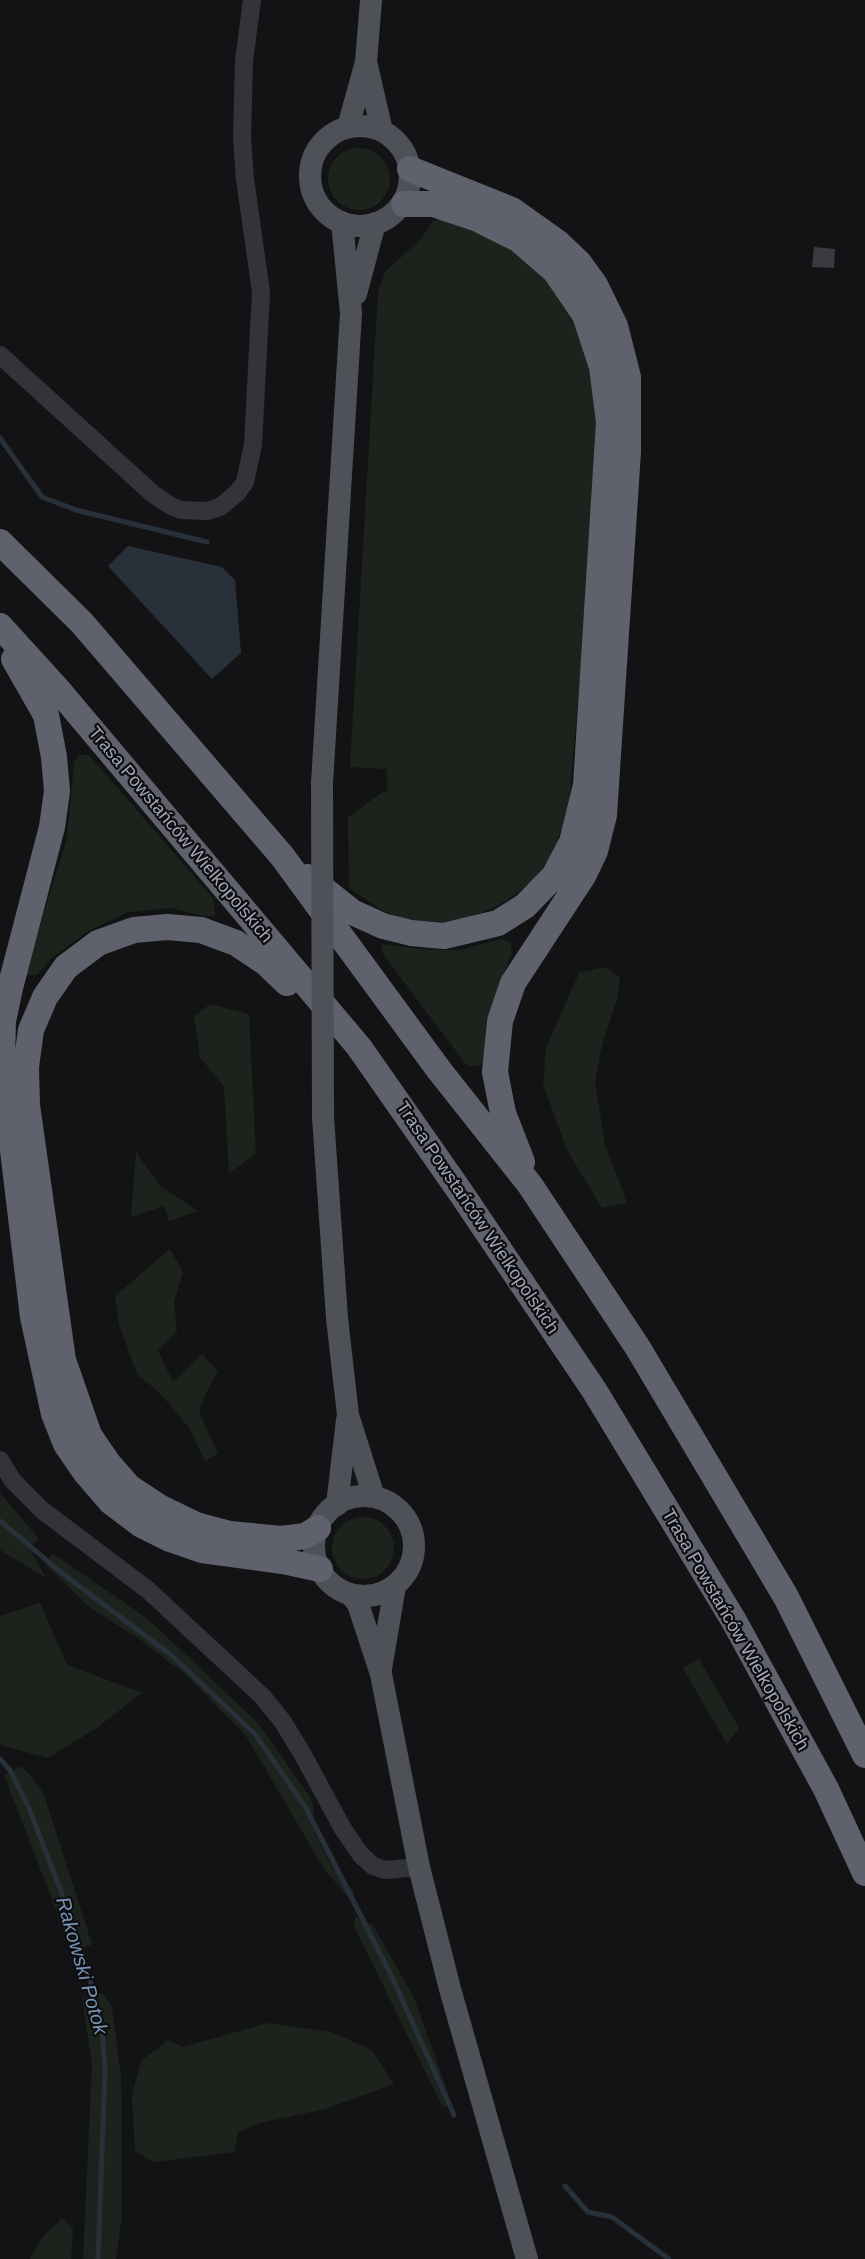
<!DOCTYPE html>
<meta charset="utf-8">
<style>
body{margin:0}
canvas{display:block;background:#131315}
</style>
<canvas width="865" height="2259"></canvas>
<script>
const context = document.querySelector('canvas').getContext('2d');
context.lineJoin = 'round';
function fill(path, color) { context.fillStyle = color; context.fill(path, 'evenodd'); }
const poly = rows => new Path2D(rows.map(r => 'M' + r).join(''));
function strokePath(path, color, width, dash) { context.strokeStyle = color; context.lineWidth = width; context.lineCap = dash ? 'butt' : 'round'; context.setLineDash(dash || []); context.stroke(path); }
function write(font, color, halo, rows, align = 'center') {
  context.font = font + ' Arial,sans-serif'; context.lineWidth = 4.5; context.setLineDash([]); context.textBaseline = 'middle'; context.strokeStyle = halo; context.fillStyle = color; for (const [text, x, y, turn = 0] of rows) {
    context.save(); context.translate(x, y); context.rotate((+turn || 0) * Math.PI / 180); context.textAlign = isNaN(turn) ? turn : align; if (halo) context.strokeText(text, 0, 0); context.fillText(text, 0, 0); context.restore();
  }
}
const green = poly([
 '328 179a31 31 0 1 1 62 0a31 31 0 1 1-62 0Z',
 [440,219,486,236,525,259,549,282,575,323,589,366,596,423,597,480,569,804,555,850,533,881,506,901,471,918,440,922,407,920,385,912,349,888,348,817,384,791,387,794,387,769,350,767,378,293,385,272,422,238,433,221],
 [79,755,89,755,213,898,215,916,205,916,170,908,128,912,86,932,52,958,37,975,25,975,67,838,74,762],
 [501,939,510,942,512,953,486,1020,484,1064,470,1067,465,1063,383,954,381,944,429,950,460,950],
 [606,967,620,977,618,996,602,1045,595,1082,605,1145,627,1203,602,1208,567,1150,543,1084,546,1048,579,973],
 [210,1004,249,1014,256,1154,229,1173,224,1087,200,1057,194,1017],
 [136,1152,160,1186,198,1211,169,1221,164,1206,131,1217],
 [170,1249,183,1272,174,1302,177,1331,158,1351,173,1382,202,1354,218,1371,206,1393,199,1412,218,1453,205,1461,190,1429,160,1393,137,1374,119,1324,115,1296],
 [0,1493,39,1539,29,1548,46,1578,0,1550],
 '332 1548a31 31 0 1 1 62 0a31 31 0 1 1-62 0Z',
 [52,1553,148,1619,258,1723,312,1800,316,1835,333,1869,354,1892,349,1899,323,1867,246,1736,186,1675,141,1640,89,1607,46,1565],
 [40,1603,67,1665,142,1693,95,1729,48,1758,0,1745,0,1616],
 [699,1659,739,1728,727,1744,683,1668],
 [22,1766,43,1792,92,1944,73,1954,4,1775],
 [355,1916,373,1925,414,1998,453,2107,442,2106,354,1926],
 [102,1993,112,2007,121,2077,122,2215,116,2259,83,2259,92,2064,82,1998],
 [268,2023,331,2032,372,2050,394,2084,325,2109,260,2123,238,2132,234,2152,153,2162,135,2151,132,2096,141,2061,168,2040,183,2047],
 [62,2218,73,2229,71,2259,30,2259,43,2237]
]);
const water = poly([
 [128,546,222,567,235,580,241,653,212,679,108,566]
]);
const stream = poly([
 [0,438,42,497,76,510,207,542],
 [0,1521,63,1574,171,1655,255,1734,306,1808,392,1977,454,2115],
 [0,1759,10,1770,29,1808,62,1894,87,1969,102,2028,105,2070,98,2259],
 [565,2186,588,2212,612,2217,669,2259]
]);
const building = poly([
 [814,247,835,249,834,268,812,267]
]);
const minor = poly([
 [0,355,153,494,171,506,181,510,208,511,220,507,237,493,245,482,253,445,261,292,245,179,242,138,244,61,252,0],
 [0,1460,13,1481,42,1510,148,1590,262,1696,283,1722,303,1755,343,1829,361,1855,373,1866,385,1870,419,1867]
]);
const major = poly([
 [367,66,382,131],
 '310 176a50 50 0 1 1 100 0a50 50 0 1 1-100 0Z',
 [348,127,366,62,371,0],
 [356,294,375,223],
 [322,783,351,313,342,222],
 [323,1117,337,1318,348,1415,374,1497],
 '314 1546a50 50 0 1 1 100 0a50 50 0 1 1-100 0Z',
 [337,1505,347,1420],
 [350,1594,358,1604,381,1674,419,1867,450,1989,527,2259],
 [381,1669,395,1586]
]);
const highway = poly([
 [410,169,512,210,557,242,579,263,595,285,615,326,628,377,628,452,604,815,595,851,583,876,513,983,500,1021,495,1072,503,1113,522,1162],
 [0,542,82,623,282,856,439,1070,530,1185,638,1348,786,1597,865,1755],
 [0,626,60,692,359,1047,461,1193,594,1390,734,1621,826,1789,865,1873],
 [14,659,46,715,54,757,57,791,52,827,10,988,3,1021,2,1059,33,1317,54,1414,66,1444,86,1473,111,1502,140,1524,170,1539,202,1550,283,1561,320,1569],
 [308,877,352,912,383,926,411,933,444,936,498,923,525,906,554,876,572,842,586,785,609,422,602,367,585,315,555,271,518,239,478,219,433,204,404,204],
 [287,983,266,963,236,943,201,930,167,927,134,930,98,943,66,967,45,997,31,1030,26,1067,27,1105,63,1360,89,1435,108,1463,129,1487,161,1508,196,1525,230,1534,281,1539,305,1536,318,1528]
]);
const majorBridge = poly([
 [322,783,323,1117]
]);
const streetNames = [
 ["Trasa Powstańców Wielkopolskich",180,835,50],
 ["Trasa Powstańców Wielkopolskich",477,1218,56],
 ["Trasa Powstańców Wielkopolskich",735,1630,60]
];
const waterNames = [
 ["Rakowski Potok",81,1966,74]
];
fill(green, '#1b231c');
fill(water, '#28303a');
strokePath(stream, '#28303a', 5);
fill(building, '#3a3b40');
strokePath(minor, '#33343a', 18);
strokePath(major, '#4f5159', 22);
strokePath(highway, '#5f616c', 26);
strokePath(majorBridge, '#4f5159', 22);
write('18px', '#a3a7b7', '#0e0e10', streetNames);
write('italic 20px', '#7693b6', '#0e0e10', waterNames);
</script>
